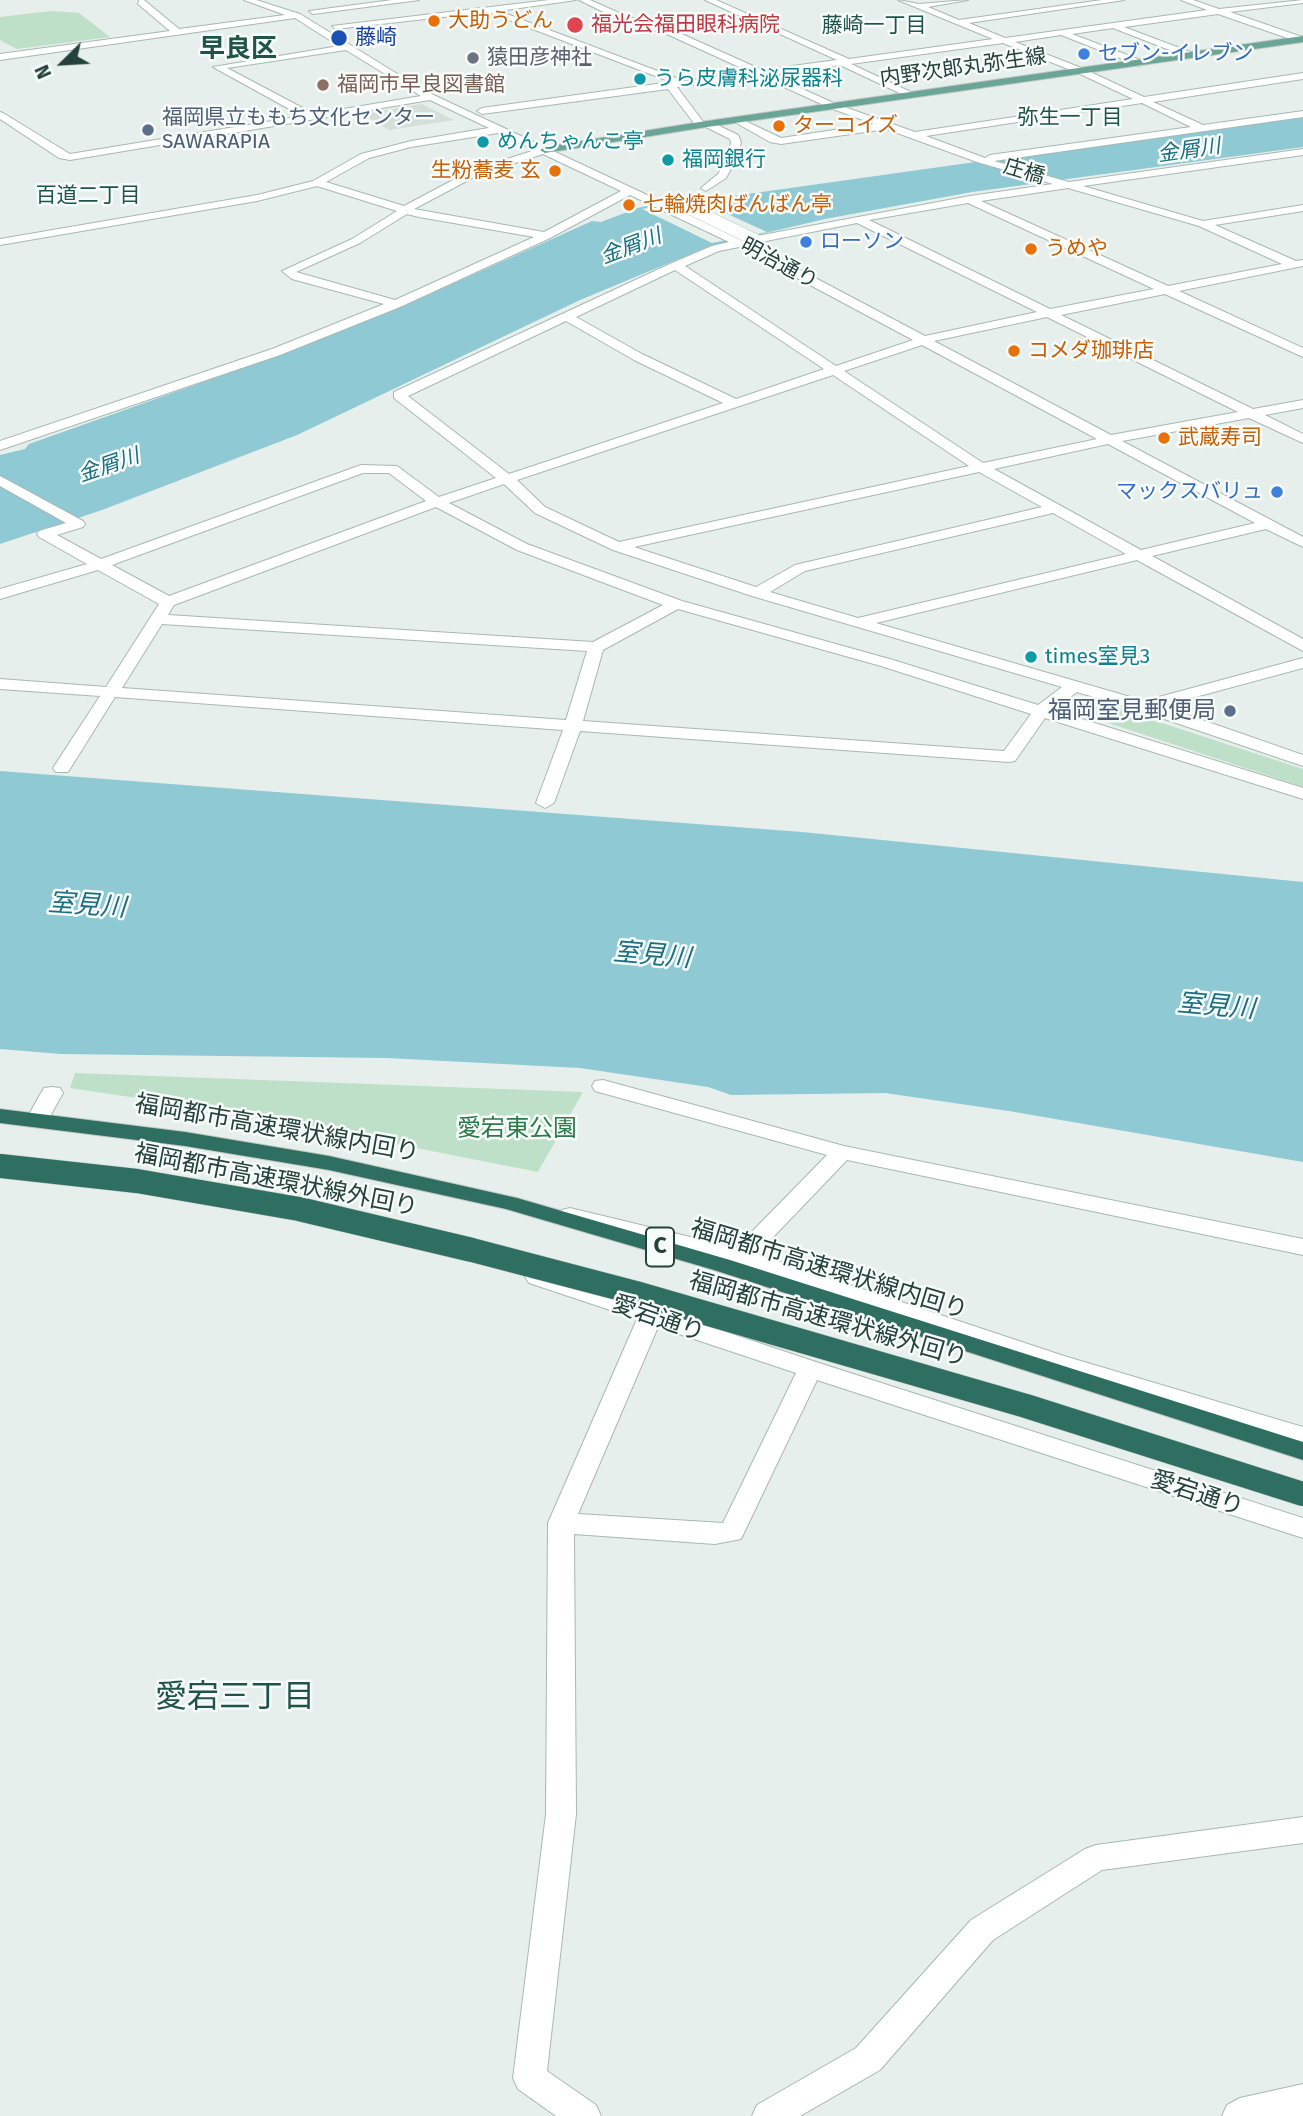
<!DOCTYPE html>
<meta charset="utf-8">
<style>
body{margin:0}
#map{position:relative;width:1303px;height:2116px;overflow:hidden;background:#e6efeb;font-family:"Fira Sans",sans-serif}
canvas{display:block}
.north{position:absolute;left:28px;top:28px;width:70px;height:70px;-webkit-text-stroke:5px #f7fbf9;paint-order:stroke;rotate:246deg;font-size:19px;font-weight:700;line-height:28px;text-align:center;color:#24423a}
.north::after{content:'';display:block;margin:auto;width:24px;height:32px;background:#24423a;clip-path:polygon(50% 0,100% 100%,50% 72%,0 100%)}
</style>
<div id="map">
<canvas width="1303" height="2116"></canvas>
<div class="north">N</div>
</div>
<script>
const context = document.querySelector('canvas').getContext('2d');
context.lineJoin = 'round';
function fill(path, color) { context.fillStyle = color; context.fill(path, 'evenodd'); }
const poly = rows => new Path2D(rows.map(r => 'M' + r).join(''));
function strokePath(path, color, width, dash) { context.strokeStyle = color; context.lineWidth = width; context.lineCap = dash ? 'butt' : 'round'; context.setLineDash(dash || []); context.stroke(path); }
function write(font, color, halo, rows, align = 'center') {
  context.font = font + ' "Fira Sans","Noto Sans JP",sans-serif'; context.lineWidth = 5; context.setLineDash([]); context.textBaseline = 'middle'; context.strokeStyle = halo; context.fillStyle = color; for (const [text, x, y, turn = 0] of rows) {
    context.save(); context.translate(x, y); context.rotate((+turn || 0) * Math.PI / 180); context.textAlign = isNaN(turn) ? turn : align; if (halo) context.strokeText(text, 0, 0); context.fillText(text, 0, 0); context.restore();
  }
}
const built = poly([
 [422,104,454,120,389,130,362,114]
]);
const green = poly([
 [51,11,79,13,110,37,17,49,0,40,0,17],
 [1088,699,1303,769,1303,787,1072,711],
 [75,1073,583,1092,538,1172,238,1113,70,1088]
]);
const water = poly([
 [1303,116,1303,147,972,192,825,219,710,246,580,300,297,435,102,510,0,544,0,455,25,449,29,444,282,354,408,304,592,221,601,222,638,208,686,196,712,199],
 [0,771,802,832,1303,882,1303,1162,1009,1111,885,1093,731,1095,708,1087,580,1068,387,1058,61,1054,0,1049]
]);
const pier = poly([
 [695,199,767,232,712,243,642,209]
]);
const minor = poly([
 [139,0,144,0,179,29,285,15,244,0,256,0,300,14,425,91,741,239,970,196,1053,184,977,162,886,129,781,144,770,142,731,120,739,118,781,138,874,124,830,108,760,76,677,87,704,123,711,122,738,135,741,142,738,156,726,178,706,191,701,188,718,174,728,156,731,142,730,139,704,126,697,127,668,89,482,114,477,111,482,108,671,82,488,12,336,29,332,26,549,0,576,0,499,11,684,81,750,72,669,35,620,20,579,0,590,0,626,16,675,31,762,70,837,60,705,0,716,0,849,59,993,39,898,0,919,4,968,0,928,7,959,20,1102,0,1124,0,969,23,1005,38,1207,10,1181,0,1193,0,1219,9,1303,0,1303,3,1230,12,1302,37,1303,40,1299,42,1218,14,1124,27,1193,53,1195,55,1190,58,1113,28,1072,34,1143,61,1145,63,1140,66,1061,35,1015,42,1084,69,1144,97,1303,73,1303,79,1153,102,1203,125,1303,111,1303,117,994,161,1069,182,1303,149,1303,155,1083,186,1203,221,1303,205,1303,211,1215,225,1296,261,1303,260,1303,266,1179,291,1303,348,1303,357,1165,294,1061,315,1253,409,1303,400,1303,408,1265,415,1303,434,1303,443,1249,418,1122,441,1303,537,1303,547,1266,529,1152,556,1303,639,1303,651,1137,560,876,623,1144,701,1303,658,1303,668,1162,706,1303,755,1303,766,1138,710,1077,692,1053,710,1303,788,1303,799,1045,718,1015,761,1009,762,580,731,554,803,545,808,536,803,563,730,115,697,68,772,56,772,53,768,100,696,0,689,0,679,106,687,159,604,98,570,0,599,0,589,87,564,39,537,37,534,39,531,66,523,0,486,0,476,83,521,85,524,83,527,57,535,101,559,361,465,397,466,439,497,496,478,394,398,394,392,672,263,712,246,729,242,630,195,550,238,400,307,280,355,0,450,0,441,272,349,384,304,292,279,282,271,352,239,397,211,317,186,257,201,0,245,0,239,257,195,313,181,361,154,411,141,489,128,430,100,70,160,59,158,0,119,0,112,3,113,70,154,302,116,213,67,339,46,295,18,0,60,0,54,170,31,138,4,139,0],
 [1003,43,1078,73,1133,99,915,132,836,104,771,75,840,65,910,98,915,95,913,93,851,64,1003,43],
 [346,50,421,96,314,114,227,68,346,50],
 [1142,103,1191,127,990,155,985,158,926,136,1142,103],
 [498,133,535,150,470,171,404,206,326,182,369,158,411,147,498,133],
 [543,154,621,191,544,232,414,209,478,175,543,154],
 [1068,188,1199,226,1282,264,1168,286,981,201,1068,188],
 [968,203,1154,289,1050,309,869,220,968,203],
 [407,214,419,217,534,237,395,300,296,272,360,243,407,214],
 [857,223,1037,312,925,336,751,244,857,223],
 [739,247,913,340,836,366,685,266,719,251,739,247],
 [675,270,824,369,736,399,642,354,576,317,675,270],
 [1047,317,1238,412,1111,435,934,341,1047,317],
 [566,321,634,360,723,403,509,474,408,396,566,321],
 [922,345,1097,439,983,463,844,371,922,345],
 [833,375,969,466,619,542,545,507,517,480,833,375],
 [1108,444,1255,523,1141,550,994,469,1108,444],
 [979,472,1042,507,795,565,756,587,634,547,979,472],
 [363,473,389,473,426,501,169,596,112,565,363,473],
 [504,484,535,513,613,550,752,596,1062,687,1038,705,893,660,682,601,527,544,449,503,504,484],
 [436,507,517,550,663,605,593,642,168,615,174,605,436,507],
 [1053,513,1126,554,858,618,770,592,805,571,1053,513],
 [678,609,881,666,1031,714,1004,751,583,721,603,650,678,609],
 [162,624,587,651,566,720,122,688,162,624],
 [392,0,419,0,313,14,309,11,392,0],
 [603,1080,844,1146,1303,1239,1303,1255,847,1160,757,1254,1064,1356,1303,1427,1303,1445,1046,1368,735,1263,562,1220,559,1215,562,1210,570,1208,736,1248,827,1155,595,1091,592,1086,595,1081,603,1080],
 [52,1087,60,1088,63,1093,49,1118,46,1123,30,1123,27,1118,41,1093,44,1088,52,1087],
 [537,1269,819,1363,1303,1518,1303,1538,817,1380,741,1539,715,1544,574,1534,576,1814,547,2071,596,2105,601,2116,556,2116,518,2089,513,2078,546,1814,548,1523,637,1319,529,1283,525,1277,529,1271,537,1269],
 [658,1327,796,1373,723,1523,578,1514,658,1327],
 [1303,1817,1303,1843,1102,1870,993,1940,880,2070,800,2116,752,2116,757,2105,856,2048,971,1920,1085,1849,1096,1845,1303,1817],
 [1303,2084,1303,2116,1222,2116,1227,2105,1240,2098,1303,2084]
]);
const major = poly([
 [1303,36,1303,42,700,128,545,153,540,150,545,147,700,122,1303,36]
]);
const highway = poly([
 [0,1109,185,1132,329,1156,517,1198,730,1260,1303,1442,1303,1460,714,1270,506,1209,329,1170,185,1146,0,1123,0,1109]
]);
const minorBridge = poly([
 [681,204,755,240]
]);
const highwayBridge = poly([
 [0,1166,137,1181,299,1209,472,1250,636,1293,1026,1406,1303,1494]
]);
const markers = [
 [434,21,7,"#e8710a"],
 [575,25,9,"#e0444e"],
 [339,38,9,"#1a4fb4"],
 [1084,54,7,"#3f7fe0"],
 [473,58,7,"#6b7280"],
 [640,79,7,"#0f9aa8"],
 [323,85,7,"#8d6e63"],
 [779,126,7,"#e8710a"],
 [148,130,7,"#5c6f8a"],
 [483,142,7,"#0f9aa8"],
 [668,160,7,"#0f9aa8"],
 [555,171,7,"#e8710a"],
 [629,205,7,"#e8710a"],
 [806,242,7,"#3f7fe0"],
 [1031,249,7,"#e8710a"],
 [1014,351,7,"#e8710a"],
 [1164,438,7,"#e8710a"],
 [1277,492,7,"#3f7fe0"],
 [1031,657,7,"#0f9aa8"],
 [1230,711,7,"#5c6f8a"]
];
const farFoodnames = [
 ["大助うどん",448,21],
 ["ターコイズ",793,126],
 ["生粉蕎麦 玄",541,171,"right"],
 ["七輪焼肉ばんばん亭",643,205],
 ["うめや",1045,249],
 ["コメダ珈琲店",1028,351],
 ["武蔵寿司",1178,438]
];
const farHealthnames = [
 ["福光会福田眼科病院",591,25]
];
const farNeighbourhoodnames = [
 ["藤崎一丁目",874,26],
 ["弥生一丁目",1070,118],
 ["百道二丁目",88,196]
];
const farTransitnames = [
 ["藤崎",355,38]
];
const farShopnames = [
 ["セブン-イレブン",1098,54],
 ["ローソン",820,242],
 ["マックスバリュ",1263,492,"right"]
];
const farWorshipnames = [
 ["猿田彦神社",487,58]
];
const farStreetnames = [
 ["内野次郎丸弥生線",963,68,-8],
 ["庄橋",1024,172,17],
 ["明治通り",779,264,28]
];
const farCulturenames = [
 ["うら皮膚科泌尿器科",654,79],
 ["めんちゃんこ亭",497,142],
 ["福岡銀行",682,160],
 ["times室見3",1045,657]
];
const farEducationnames = [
 ["福岡市早良図書館",337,85]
];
const farServicenames = [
 ["福岡県立ももち文化センター",162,118],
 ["SAWARAPIA",162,142]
];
const farWaternames = [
 ["金屑川",1189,151,-8],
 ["金屑川",631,247,-21],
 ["金屑川",109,466,-19]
];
const shields = [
 [660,1247,28]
];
const shieldNames = [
 ["C",660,1247]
];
const serviceNames = [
 ["福岡室見郵便局",1216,711]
];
const streetNames = [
 ["福岡都市高速環状線内回り",277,1129,10],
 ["福岡都市高速環状線外回り",276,1181,11],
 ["福岡都市高速環状線内回り",829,1270,17],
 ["愛宕通り",658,1319,19],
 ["福岡都市高速環状線外回り",828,1320,16],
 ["愛宕通り",1197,1494,18]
];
const parkNames = [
 ["愛宕東公園",517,1129]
];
const farDistrictnames = [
 ["早良区",238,50]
];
const waterNames = [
 ["室見川",87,906,4],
 ["室見川",652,956,5],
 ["室見川",1216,1007,5]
];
const nearNeighbourhoodnames = [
 ["愛宕三丁目",235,1698]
];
fill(built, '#d4dfda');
fill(green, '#bfe0c8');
fill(water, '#8ec9d4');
fill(pier, '#e6efeb');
strokePath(minor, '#a8b8b2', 2);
strokePath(major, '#c2cac8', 2);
strokePath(highway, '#c2cac8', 2);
fill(minor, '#fff');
fill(major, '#6aa596');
fill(highway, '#2f6f62');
strokePath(minorBridge, '#a8b8b2', 13, []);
strokePath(highwayBridge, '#c2cac8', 25, []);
strokePath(minorBridge, '#fff', 12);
strokePath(highwayBridge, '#2f6f62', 24);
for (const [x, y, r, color] of markers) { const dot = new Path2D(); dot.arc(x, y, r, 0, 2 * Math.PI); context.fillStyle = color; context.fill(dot); strokePath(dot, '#f7fbf9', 2.5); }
write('21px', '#c56008', '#f7fbf9', farFoodnames, 'left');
write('21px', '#be3a42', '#f7fbf9', farHealthnames, 'left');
write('21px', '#1f5548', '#f7fbf9', farNeighbourhoodnames);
write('21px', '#164399', '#f7fbf9', farTransitnames, 'left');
write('21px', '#366cbe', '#f7fbf9', farShopnames, 'left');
write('21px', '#5b616d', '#f7fbf9', farWorshipnames, 'left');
write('21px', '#24423a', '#f7fbf9', farStreetnames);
write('21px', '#0d838f', '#f7fbf9', farCulturenames, 'left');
write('21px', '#785e54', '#f7fbf9', farEducationnames, 'left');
write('21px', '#4e5e75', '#f7fbf9', farServicenames, 'left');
write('italic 21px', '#1c6f80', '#f7fbf9', farWaternames);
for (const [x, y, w] of shields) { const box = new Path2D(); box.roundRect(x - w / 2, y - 19.5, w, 39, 5); context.fillStyle = '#f7fbf9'; context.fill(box); strokePath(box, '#24423a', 2); }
write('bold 23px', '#24423a', null, shieldNames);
write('24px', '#4e5e75', '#f7fbf9', serviceNames, 'right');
write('24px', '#24423a', '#f7fbf9', streetNames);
write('24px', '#2d7a4b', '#f7fbf9', parkNames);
write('bold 26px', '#1f5548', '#f7fbf9', farDistrictnames);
write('italic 26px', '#1c6f80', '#f7fbf9', waterNames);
write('32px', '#1f5548', '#f7fbf9', nearNeighbourhoodnames);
</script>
